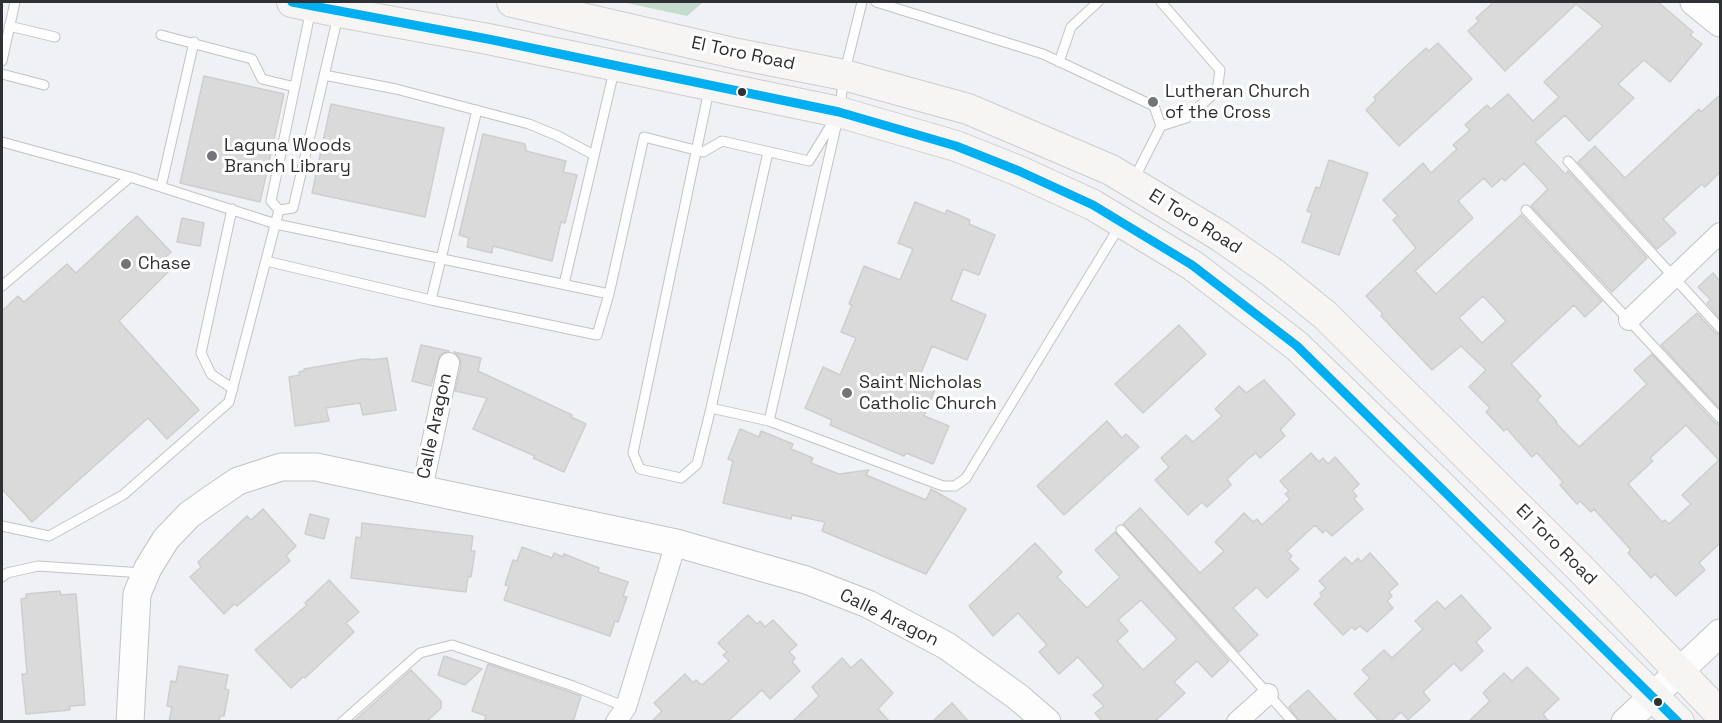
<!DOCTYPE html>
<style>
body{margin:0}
#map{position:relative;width:1722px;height:723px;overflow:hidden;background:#eff1f4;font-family:"Space Grotesk",sans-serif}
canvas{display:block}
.frame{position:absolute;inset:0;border:3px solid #2f3033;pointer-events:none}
</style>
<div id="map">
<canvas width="1722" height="723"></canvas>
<div class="frame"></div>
</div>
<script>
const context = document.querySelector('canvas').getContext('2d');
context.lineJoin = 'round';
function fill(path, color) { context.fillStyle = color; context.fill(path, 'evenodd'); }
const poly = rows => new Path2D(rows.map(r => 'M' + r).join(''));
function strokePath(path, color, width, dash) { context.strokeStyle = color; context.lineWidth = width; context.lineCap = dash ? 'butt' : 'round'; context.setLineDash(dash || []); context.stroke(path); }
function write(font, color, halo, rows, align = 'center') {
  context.font = font + ' "Space Grotesk",sans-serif'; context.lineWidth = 6; context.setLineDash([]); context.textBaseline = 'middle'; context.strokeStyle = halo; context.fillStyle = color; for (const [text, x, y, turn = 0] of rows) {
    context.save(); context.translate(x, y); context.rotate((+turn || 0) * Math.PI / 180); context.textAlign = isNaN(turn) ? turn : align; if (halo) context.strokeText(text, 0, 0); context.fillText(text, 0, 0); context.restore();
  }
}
const green = poly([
 [622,2,703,2,687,16]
]);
const building = poly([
 [1494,2,1658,2,1693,32,1690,35,1702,44,1670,82,1644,60,1618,84,1634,98,1589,141,1565,115,1535,142,1565,174,1568,171,1647,258,1612,292,1531,206,1548,189,1524,163,1505,181,1502,178,1492,187,1484,178,1458,201,1473,218,1415,271,1436,294,1521,215,1602,301,1585,317,1574,305,1511,364,1541,396,1537,400,1557,422,1556,423,1579,447,1647,384,1634,370,1652,354,1715,423,1720,425,1720,543,1699,563,1705,570,1676,596,1655,574,1651,578,1628,553,1631,550,1594,509,1591,512,1580,501,1577,504,1560,485,1563,482,1537,453,1532,457,1507,429,1504,431,1486,412,1490,408,1469,387,1486,370,1461,346,1432,370,1381,316,1383,314,1366,296,1416,248,1393,220,1398,216,1383,200,1423,163,1431,173,1457,149,1453,145,1470,130,1465,125,1487,105,1491,109,1508,94,1533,121,1559,97,1544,82,1603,26,1576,4,1505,71,1468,31,1479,21,1476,18,1494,2],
 [1483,296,1506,321,1482,343,1459,318,1483,296],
 [1686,425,1719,460,1682,495,1691,504,1669,524,1665,520,1662,522,1628,484,1653,461,1650,458,1686,425],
 [1438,43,1472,79,1399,146,1366,110,1376,100,1374,97,1403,69,1426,48,1429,51,1438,43],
 [204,76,284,94,260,202,180,183,204,76],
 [1720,95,1720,172,1705,187,1702,184,1663,219,1676,233,1657,249,1578,162,1595,146,1625,178,1699,109,1701,112,1720,95],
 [331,104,444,128,425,217,312,193,331,104],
 [483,134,525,144,526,151,566,161,563,172,577,175,565,223,561,222,552,261,493,246,492,253,467,247,469,238,459,235,483,134],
 [1329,160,1368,173,1339,255,1302,242,1312,213,1307,211,1316,187,1320,188,1329,160],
 [915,202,945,214,947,210,970,220,969,224,995,235,979,275,963,269,951,300,986,315,967,360,932,346,919,378,937,385,924,416,949,426,933,464,906,453,904,456,830,425,832,420,805,408,823,367,840,375,856,338,841,332,852,305,849,304,864,266,900,280,913,249,898,243,915,202],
 [137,216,171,252,162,260,171,269,119,321,199,410,167,439,148,418,32,522,2,489,2,311,18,296,24,302,67,264,76,273,137,216],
 [182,218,204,223,200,246,177,242,182,218],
 [1713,273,1720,281,1720,319,1707,303,1711,300,1698,287,1713,273],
 [1697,313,1715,333,1720,335,1720,409,1661,345,1697,313],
 [1179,325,1206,354,1143,413,1115,384,1179,325],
 [421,345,449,351,440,355,431,386,412,381,421,345],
 [454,352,481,358,478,371,572,415,571,417,586,424,564,472,533,458,535,456,473,429,487,398,455,391,461,365,460,359,454,352],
 [387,358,396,410,363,415,360,403,326,408,329,421,295,426,289,377,300,375,299,372,304,371,304,369,362,359,370,359,370,360,387,358],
 [1264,380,1295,414,1280,430,1285,436,1260,458,1256,453,1248,459,1227,479,1231,485,1207,507,1202,502,1188,515,1155,480,1169,467,1161,458,1186,435,1193,442,1222,416,1215,409,1239,386,1246,393,1264,380],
 [1107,421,1122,438,1126,434,1139,447,1064,515,1037,486,1107,421],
 [740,429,759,437,761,431,793,444,791,449,813,458,811,463,839,474,869,470,866,475,926,500,931,489,966,509,926,574,822,531,825,522,792,515,791,519,723,503,733,461,728,459,740,429],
 [1311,453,1319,462,1323,458,1328,464,1335,457,1359,484,1352,491,1357,496,1354,499,1363,509,1332,536,1326,530,1323,533,1315,525,1287,551,1292,556,1289,559,1299,569,1267,598,1257,587,1233,608,1258,635,1239,652,1123,524,1140,508,1200,573,1224,551,1215,542,1244,513,1253,522,1257,519,1262,525,1290,499,1285,494,1289,491,1280,481,1311,453],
 [263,509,296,546,286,556,290,561,237,606,234,604,224,614,190,577,201,567,198,562,247,516,251,520,263,509],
 [310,514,329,519,324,539,305,534,310,514],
 [362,523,473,536,471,551,475,551,471,577,468,576,466,592,351,578,356,537,361,538,362,523],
 [1115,532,1229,661,1212,677,1197,661,1174,682,1185,693,1154,722,1103,722,1095,713,1104,706,1093,695,1104,686,1078,657,1059,674,1039,652,1047,645,1018,613,993,636,969,606,1035,543,1062,572,1057,577,1087,608,1120,577,1095,550,1115,532],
 [1141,600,1177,639,1143,670,1117,641,1128,631,1118,620,1141,600],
 [522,547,552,558,554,553,563,557,564,554,599,568,598,572,628,582,623,596,627,597,618,622,615,621,610,636,504,600,509,586,505,585,513,560,517,561,522,547],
 [1370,553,1398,584,1389,592,1392,596,1387,601,1393,608,1367,632,1360,626,1355,630,1352,627,1343,635,1314,604,1322,596,1320,593,1326,588,1319,581,1345,557,1352,564,1358,558,1361,562,1370,553],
 [329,580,359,612,346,623,354,632,305,678,303,677,291,688,255,650,307,605,305,603,329,580],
 [60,591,61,595,76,594,85,705,70,706,70,710,26,714,22,674,27,674,21,599,26,598,26,594,60,591],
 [1461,595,1491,628,1476,642,1483,651,1461,671,1454,663,1423,692,1430,700,1408,720,1401,712,1390,722,1380,722,1354,694,1370,678,1362,670,1384,650,1392,658,1423,629,1415,621,1437,601,1445,609,1461,595],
 [748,615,757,624,760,621,765,627,773,620,797,645,789,652,795,658,792,662,800,671,770,699,762,690,727,722,651,722,662,711,654,703,685,674,693,683,696,680,702,685,729,661,723,655,727,652,718,643,748,615],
 [444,656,482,669,465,685,438,675,444,656],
 [842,658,851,668,861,659,893,693,878,709,890,722,792,722,819,696,812,687,842,658],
 [488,664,581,696,573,722,484,722,486,716,472,711,488,664],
 [179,666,228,675,225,689,229,690,224,716,220,716,219,722,169,722,172,707,167,706,171,681,176,682,179,666],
 [1527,667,1559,699,1543,714,1549,722,1468,722,1490,701,1483,693,1504,673,1512,681,1527,667],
 [411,670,441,701,441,708,426,722,353,722,411,670],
 [1308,690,1338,722,1300,722,1289,707,1308,690],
 [952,703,969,722,932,722,952,703]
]);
const lane = poly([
 [876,2,1043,54,1154,106,1161,126],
 [9,26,55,37],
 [161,35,252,59,262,79,295,87],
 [2,61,15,2],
 [1059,62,1071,27,1098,2],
 [2,74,44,85],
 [324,75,396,89,529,124,558,136,594,155],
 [709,90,633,453,640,469,681,478,697,464,711,408,768,152],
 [840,108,844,75,862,2],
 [2,142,130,177],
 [1568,161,1720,328],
 [1134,179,1161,126,1186,118,1217,91,1220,70,1161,2],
 [161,187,194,42],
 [232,209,201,353,211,374,233,389],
 [279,210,293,208,338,16],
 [279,210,271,201,311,9],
 [1526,210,1720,418],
 [266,261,431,300,597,335,609,294],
 [564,284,614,71],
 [2,286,130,177,276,224,609,294,644,137,703,152,722,141,809,161,836,117],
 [431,300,477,110],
 [711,408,769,421,943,486,955,486,966,478,1119,227],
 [769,421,837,122],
 [2,526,49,536,123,495,229,402,279,210],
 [1121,530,1293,722],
 [2,577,7,573,38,566,143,573],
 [342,722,420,653,452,645,573,686,626,707]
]);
const street = poly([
 [1629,320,1720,233],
 [422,489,449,363],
 [616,722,626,707,676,543],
 [1237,722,1268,694]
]);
const secondary = poly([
 [1694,2,1720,23],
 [130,722,137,594,148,568,166,539,189,515,210,500,238,481,281,467,316,467,676,543,806,580,868,604,947,646,1018,697,1047,722],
 [1625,722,1720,633]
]);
const primary = poly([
 [292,2,339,12,488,39,839,112,956,146,1019,171,1093,205,1192,265,1297,346,1442,487,1679,722],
 [512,2,738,54,844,75,968,109,1111,170,1220,236,1273,273,1325,315,1580,568,1720,714]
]);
const bus1 = poly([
 [292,2,488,39,839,112,956,146,1019,171,1093,205,1192,265,1297,346,1678,722]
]);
const markers = [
 [742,92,5,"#2f3033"],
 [1153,102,6,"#727477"],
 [212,156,6,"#727477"],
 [126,264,6,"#727477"],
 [847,393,6,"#727477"],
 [1658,702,5,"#2f3033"]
];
const streetNames = [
 ["El Toro Road",743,54,12],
 ["El Toro Road",1195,222,32],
 ["Calle Aragon",435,426,-78],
 ["El Toro Road",1556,545,45],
 ["Calle Aragon",889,618,26]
];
const poiNames = [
 ["Lutheran Church",1165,92],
 ["of the Cross",1165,113],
 ["Laguna Woods",224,146],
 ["Branch Library",224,167],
 ["Chase",138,264],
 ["Saint Nicholas",859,383],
 ["Catholic Church",859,404]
];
fill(green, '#c5dbcd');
fill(building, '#dadada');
strokePath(building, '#cfcecf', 1.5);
strokePath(lane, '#c2c3c5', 11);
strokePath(street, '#c2c3c5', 22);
strokePath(secondary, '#c2c3c5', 29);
strokePath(primary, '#cccdce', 32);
strokePath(lane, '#fdfdfd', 9);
strokePath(street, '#fdfdfd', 20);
strokePath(secondary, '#fdfdfd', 27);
strokePath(primary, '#f7f4f4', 30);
strokePath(bus1, '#00aff2', 9);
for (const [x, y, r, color] of markers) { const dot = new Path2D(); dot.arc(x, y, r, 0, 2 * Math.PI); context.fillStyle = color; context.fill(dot); strokePath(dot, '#fff', 2); }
write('18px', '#2f3033', '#fff', streetNames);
write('18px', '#2f3033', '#fff', poiNames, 'left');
</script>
